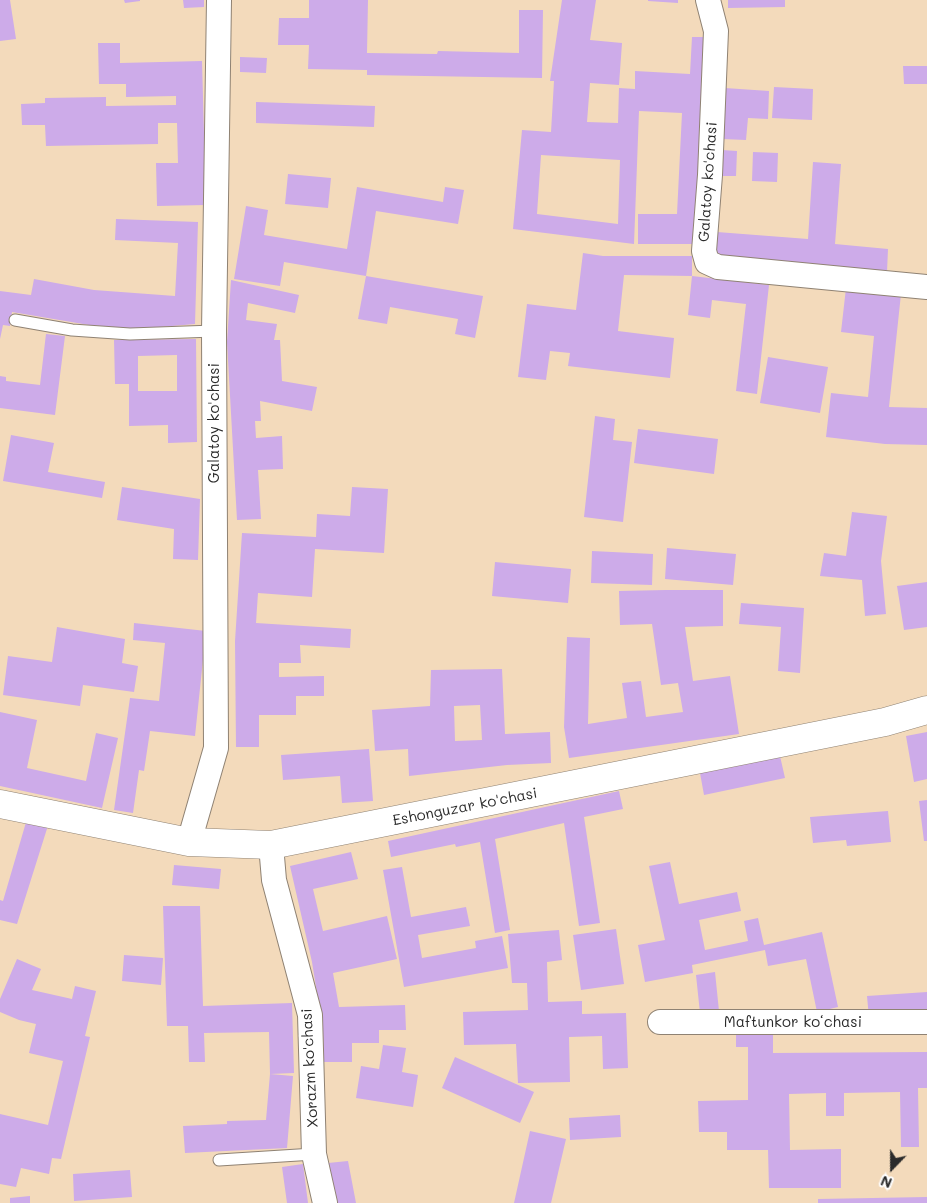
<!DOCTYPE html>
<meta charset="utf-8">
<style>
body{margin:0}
#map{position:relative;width:927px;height:1203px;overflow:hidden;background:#f3dabb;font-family:Mali,sans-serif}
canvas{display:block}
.north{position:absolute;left:867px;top:1143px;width:50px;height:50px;-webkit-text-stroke:4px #fff;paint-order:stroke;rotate:202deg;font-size:14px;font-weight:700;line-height:20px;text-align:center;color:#2b2b2b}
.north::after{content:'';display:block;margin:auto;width:18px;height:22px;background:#2b2b2b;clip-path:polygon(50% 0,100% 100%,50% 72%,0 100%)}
</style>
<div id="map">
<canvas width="927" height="1203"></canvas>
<div class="north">N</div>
</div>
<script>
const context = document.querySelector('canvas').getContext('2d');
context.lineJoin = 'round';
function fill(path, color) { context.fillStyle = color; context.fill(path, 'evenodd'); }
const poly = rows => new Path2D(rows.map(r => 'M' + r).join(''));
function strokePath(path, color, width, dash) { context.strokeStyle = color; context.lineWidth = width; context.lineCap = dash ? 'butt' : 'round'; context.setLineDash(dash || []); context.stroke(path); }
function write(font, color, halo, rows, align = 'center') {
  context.font = font + ' Mali,sans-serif'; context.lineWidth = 4.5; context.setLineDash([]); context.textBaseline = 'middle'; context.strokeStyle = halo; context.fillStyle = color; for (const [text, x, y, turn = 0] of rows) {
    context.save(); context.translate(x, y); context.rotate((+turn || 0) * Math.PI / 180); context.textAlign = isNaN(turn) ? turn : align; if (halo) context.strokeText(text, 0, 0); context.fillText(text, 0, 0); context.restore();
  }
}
const building = poly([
 [0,0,10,0,16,39,0,41],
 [124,0,140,0,140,1,125,3],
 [183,0,204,0,204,7,184,8],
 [309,0,368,0,367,53,437,54,438,51,519,53,519,10,543,10,542,78,367,75,367,70,308,69,309,45,278,45,279,18,309,18],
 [562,0,596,0,590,40,622,43,619,85,590,83,587,122,618,123,619,88,635,89,635,71,690,74,692,37,704,37,696,244,638,244,638,214,677,214,682,113,639,111,634,244,513,229,522,130,551,132,554,81,550,81],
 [541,155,620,160,618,224,537,214],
 [648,0,678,0,678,3,648,1],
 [728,0,785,0,785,7,728,8],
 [98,43,120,43,120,63,202,61,206,205,157,206,156,163,178,163,177,123,158,123,158,144,46,146,45,125,22,125,21,104,45,103,45,98,106,97,106,106,176,105,176,96,126,97,126,84,99,84],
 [240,57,267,58,266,73,240,72],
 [903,66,927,66,927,84,904,84],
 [774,87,813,89,812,120,772,118],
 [725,88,769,91,768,119,748,118,746,140,722,139],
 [256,102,375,106,374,127,256,123],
 [722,150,737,151,736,176,721,176],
 [753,152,778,153,777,182,752,181],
 [813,162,841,164,835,244,888,249,887,272,715,258,717,232,808,239],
 [288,174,331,178,328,208,285,204],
 [357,187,443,202,445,187,464,190,458,224,376,211,366,276,483,296,475,338,455,334,458,319,390,307,387,324,358,319,366,276,284,262,280,286,234,279,246,206,268,210,264,235,347,249],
 [116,219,198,222,195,324,138,329,89,325,12,312,10,326,3,325,0,339,0,291,31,295,34,279,94,290,175,296,178,243,115,240],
 [583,253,603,256,692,256,692,276,769,285,757,394,736,391,746,304,712,300,710,318,688,315,692,276,624,275,618,331,674,338,670,378,568,366,570,353,550,351,546,380,518,377,527,304,576,310],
 [231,280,299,295,295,313,248,303,246,320,277,324,274,340,280,340,282,381,317,387,312,411,260,401,261,421,255,421,256,438,282,436,283,469,258,470,261,519,237,520,227,342],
 [846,288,901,294,889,407,927,408,927,445,885,444,826,437,831,393,868,397,874,336,841,332],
 [46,334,65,336,55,415,0,408,0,376,6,377,6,381,40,385],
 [196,339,197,442,168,443,168,425,129,426,129,384,115,384,114,340],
 [177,355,177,391,138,391,138,356],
 [768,357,828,367,820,413,760,403],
 [595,416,615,419,613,440,632,442,623,522,584,517],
 [638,429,718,439,714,474,634,463],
 [11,435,54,443,48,472,105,482,102,498,3,481],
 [122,487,200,499,198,560,173,559,174,529,117,520],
 [352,487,388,489,384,553,315,549,312,597,258,593,256,623,351,629,350,648,300,645,301,663,279,663,279,677,324,676,324,696,296,696,296,715,259,715,259,747,236,747,235,641,242,533,316,537,317,514,350,516],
 [852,512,887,516,881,561,886,614,865,616,862,580,820,576,824,553,846,556],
 [667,548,736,554,733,585,665,579],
 [592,551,653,554,652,585,591,583],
 [495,562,571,569,568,603,492,596],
 [927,582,927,627,904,630,897,586],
 [666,590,723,590,723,626,685,627,693,681,730,676,739,734,569,758,564,727,567,637,590,638,588,724,627,718,622,683,641,681,646,717,683,712,678,683,661,685,652,624,620,625,619,591],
 [741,603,804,608,800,673,778,671,781,627,739,624],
 [134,623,206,631,195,736,150,731,144,771,139,770,133,813,114,810,130,698,159,701,165,643,133,640],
 [57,627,125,639,122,663,138,666,134,692,83,685,80,706,3,695,8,656,52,662],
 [502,669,505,734,550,732,551,763,507,765,409,776,408,749,375,751,372,710,430,706,431,670],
 [480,705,482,740,455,741,454,706],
 [0,712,37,720,27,768,86,781,96,733,118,738,102,808,0,786],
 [927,732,927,779,914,782,906,736],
 [369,749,373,801,342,803,340,776,283,780,281,755],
 [780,756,785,778,704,795,700,773],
 [619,791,623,809,584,817,600,923,579,926,564,823,495,839,510,930,495,933,480,842,456,847,455,844,391,857,388,841],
 [927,800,927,841,924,841,919,801],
 [888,811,891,842,847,846,846,840,813,843,810,817],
 [29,812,51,816,17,924,0,920,0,900,3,901],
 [351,852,358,879,313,889,323,931,387,916,397,959,333,973,339,1007,405,1005,406,1030,379,1030,379,1043,352,1043,352,1062,324,1062,323,1031,312,962,290,866],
 [670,862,679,904,737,892,741,911,699,920,705,950,748,941,744,921,758,918,764,945,822,932,838,1007,817,1012,806,959,768,966,765,950,692,965,693,973,645,982,638,945,665,940,649,866],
 [174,865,221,869,219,889,172,885],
 [402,867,411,917,466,907,470,926,418,935,422,958,476,948,475,941,502,936,508,968,404,987,383,870],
 [163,906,200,906,203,1006,292,1003,294,1073,270,1074,293,1076,287,1148,185,1153,183,1126,227,1124,227,1121,266,1120,270,1074,269,1032,204,1033,205,1062,189,1062,188,1026,167,1026],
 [616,929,624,984,581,990,573,935],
 [559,930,562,960,547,962,548,1002,582,1001,582,1014,626,1013,628,1068,603,1069,602,1036,569,1037,570,1082,518,1083,516,1044,464,1045,463,1012,528,1010,527,983,512,983,508,934],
 [124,955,163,958,161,985,122,981],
 [17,959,41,969,32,990,72,999,75,986,96,991,85,1036,90,1037,61,1159,52,1158,49,1174,21,1168,16,1187,0,1184,0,1114,48,1125,63,1061,29,1053,36,1024,19,1020,0,1012,0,999],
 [715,972,719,1011,700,1013,696,975],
 [927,992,927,1013,869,1018,867,996],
 [773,1023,773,1053,927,1052,927,1088,918,1088,919,1147,901,1147,900,1092,844,1093,844,1116,826,1116,826,1093,789,1094,790,1150,841,1149,841,1188,769,1188,768,1150,727,1150,727,1132,699,1132,698,1101,748,1100,748,1047,736,1047,736,1024],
 [383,1045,406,1048,402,1072,418,1075,413,1107,356,1098,361,1066,379,1069],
 [455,1057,534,1092,520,1123,442,1088],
 [620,1115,621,1137,570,1140,569,1118],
 [530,1131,566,1139,551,1203,514,1203],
 [348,1161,356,1203,336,1203,328,1163],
 [303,1164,308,1203,287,1203,282,1167],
 [130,1170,132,1197,74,1201,73,1174],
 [30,1196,30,1203,10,1203,10,1198],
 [927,1197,927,1203,818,1203,818,1199]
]);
const lane = poly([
 [15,320,72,330,130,334,214,331],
 [219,1160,314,1154]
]);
const street = poly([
 [708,0,716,31,710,175,704,251,707,262,718,267,927,287],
 [189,842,216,748,214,331,219,0],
 [271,845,274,880,310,1015,314,1154,325,1203],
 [660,1022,927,1022]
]);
const secondary = poly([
 [0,804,189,842,271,845,885,722,927,710]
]);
const streetNames = [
 ["Galatoy ko'chasi",708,182,-86],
 ["Galatoy ko'chasi",214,423,-90],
 ["Eshonguzar ko'chasi",465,807,-11],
 ["Maftunkor koʻchasi",793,1022],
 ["Xorazm ko'chasi",310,1068,-93]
];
fill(building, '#cdabe9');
strokePath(lane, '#8f8273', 13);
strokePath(street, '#8f8273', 26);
strokePath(secondary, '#8f8273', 29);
strokePath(lane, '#fff', 11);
strokePath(street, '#fff', 24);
strokePath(secondary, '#fff', 28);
write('15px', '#2b2b2b', '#fff', streetNames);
</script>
